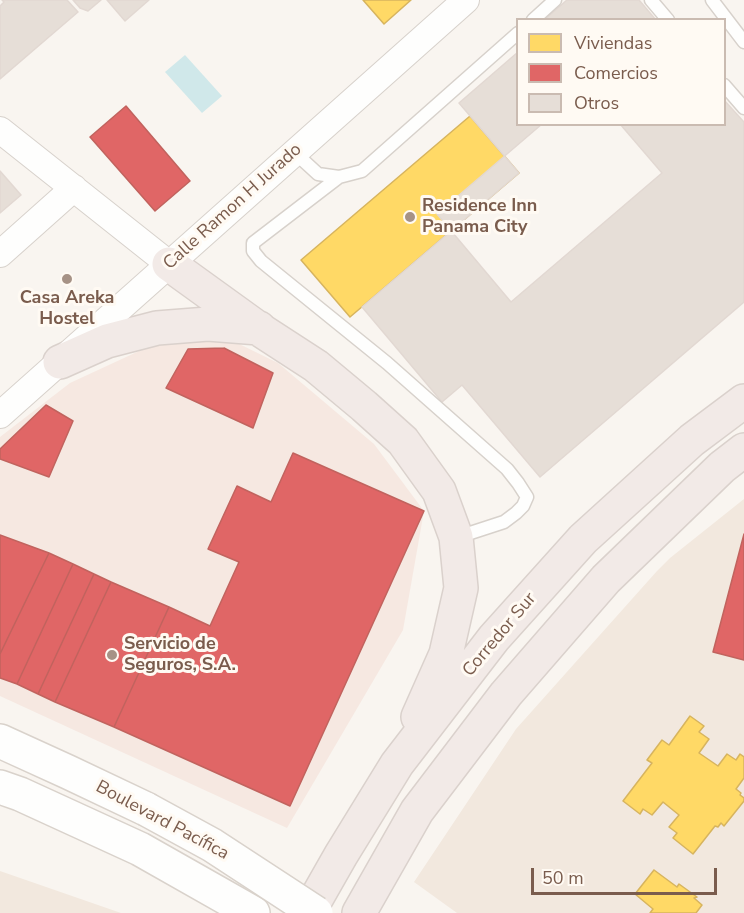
<!DOCTYPE html>
<meta charset="utf-8">
<style>
body{margin:0}
#map{position:relative;width:744px;height:913px;overflow:hidden;background:#f9f5f0;font-family:"Nunito Sans",sans-serif}
canvas{display:block}
.legend{position:absolute;left:516px;top:18px;width:210px;height:108px;box-sizing:border-box;background:#fffaf3;border:2px solid #cabbb1;margin:0;padding:8px 10px;list-style:none;font-size:18px;color:#7a5c4d}
.legend li{display:flex;align-items:center;gap:12px;height:30px}
.legend b{width:30px;border:2px solid #cabbb1}
.scale{position:absolute;left:531px;top:868px;width:186px;height:27px;box-sizing:border-box;border:3px solid #7a5c4d;border-top:0;padding-left:8px;font-size:18px;line-height:21px;white-space:nowrap;color:#7a5c4d;-webkit-text-stroke:4px #fffaf3;paint-order:stroke}
</style>
<div id="map">
<canvas width="744" height="913"></canvas>
<ul class="legend">
<li><b style="height:16px;background:#ffd966"></b>Viviendas</li>
<li><b style="height:16px;background:#e06666"></b>Comercios</li>
<li><b style="height:16px;background:#e6ded7"></b>Otros</li>
</ul>
<div class="scale">50 m</div>
</div>
<script>
const context = document.querySelector('canvas').getContext('2d');
context.lineJoin = 'round';
function fill(path, color) { context.fillStyle = color; context.fill(path, 'evenodd'); }
const poly = rows => new Path2D(rows.map(r => 'M' + r).join(''));
function strokePath(path, color, width, dash) { context.strokeStyle = color; context.lineWidth = width; context.lineCap = dash ? 'butt' : 'round'; context.setLineDash(dash || []); context.stroke(path); }
function write(font, color, halo, rows, align = 'center') {
  context.font = font + ' "Nunito Sans",sans-serif'; context.lineWidth = 6; context.setLineDash([]); context.textBaseline = 'middle'; context.strokeStyle = halo; context.fillStyle = color; for (const [text, x, y, turn = 0] of rows) {
    context.save(); context.translate(x, y); context.rotate((+turn || 0) * Math.PI / 180); context.textAlign = isNaN(turn) ? turn : align; if (halo) context.strokeText(text, 0, 0); context.fillText(text, 0, 0); context.restore();
  }
}
const residential = poly([
 [744,499,744,913,457,913,414,882,516,729,657,571,670,558],
 [0,871,121,913,0,913]
]);
const commercial = poly([
 [165,339,229,339,278,363,374,444,424,511,403,630,287,828,0,696,0,437,70,383]
]);
const water = poly([
 [185,55,222,96,202,113,165,72]
]);
const homes = poly([
 [363,0,411,0,384,24,363,0],
 [470,116,519,173,350,317,301,260,470,116],
 [690,716,704,726,699,732,709,739,699,753,718,766,727,754,736,760,740,754,744,757,744,778,736,789,741,793,740,795,744,798,744,801,724,826,721,823,718,827,715,826,693,854,673,838,677,833,669,827,679,815,663,802,652,815,643,809,640,814,623,801,652,763,647,760,662,740,669,745,690,716],
 [654,870,677,887,679,884,697,897,694,898,702,905,696,913,650,913,653,909,635,894,654,870]
]);
const shops = poly([
 [126,106,190,181,155,211,90,137,126,106],
 [224,348,273,373,253,428,166,388,188,349,224,348],
 [46,405,73,421,49,477,0,459,0,449,46,405],
 [293,453,424,511,290,806,114,727,169,607,210,626,239,562,208,549,237,486,271,502,293,453],
 [744,534,744,660,713,652,744,534],
 [0,535,49,553,0,654,0,535],
 [49,553,73,564,17,684,0,678,0,654,49,553],
 [73,564,94,574,38,694,17,684,73,564],
 [94,574,111,582,55,702,38,694,94,574],
 [111,582,169,607,114,727,55,702,111,582]
]);
const building = poly([
 [2,0,67,0,78,12,0,79,0,6,4,2,2,0],
 [73,0,101,0,88,11,80,8,73,0],
 [107,0,149,0,125,21,107,0],
 [567,0,639,0,656,20,544,20,567,0],
 [518,52,518,124,724,124,724,100,744,122,744,302,540,477,462,385,442,402,362,307,519,173,459,103,518,52],
 [542,124,620,124,662,173,511,302,437,214,542,124],
 [0,171,21,195,0,213,0,171]
]);
const lane = poly([
 [651,0,668,20],
 [712,0,744,42],
 [533,20,555,0],
 [724,85,744,108],
 [294,152,318,174,339,177],
 [458,537,504,522,516,513,523,506,527,497,518,483,507,469,387,363,261,261,253,251,253,243,339,177,362,171,518,33]
]);
const street = poly([
 [0,130,169,264],
 [0,254,74,188],
 [0,415,466,0]
]);
const secondary = poly([
 [0,741,68,772,146,809],
 [0,787,20,794,140,849,253,913]
]);
const highway = poly([
 [169,264,259,329,316,366,364,406,403,441,439,491,456,537,461,588,446,654,418,717],
 [60,362,107,341,157,328,208,324,259,328],
 [308,913,341,855,397,764,494,638,583,539,692,440,744,401],
 [359,913,417,811,506,694,606,579,722,467,744,450]
]);
const secondaryBridge = poly([
 [146,809,212,845,316,913]
]);
const markers = [
 [410,217,6,"#a69286"],
 [67,279,6,"#a69286"],
 [112,655,6,"#a69286"]
];
const streetNames = [
 ["Calle Ramon H Jurado",233,207,-42],
 ["Corredor Sur",500,635,-50],
 ["Boulevard Pacífica",162,821,28]
];
const poiNames = [
 ["Residence Inn",422,207],
 ["Panama City",422,228],
 ["Casa Areka",67,299,"center"],
 ["Hostel",67,320,"center"],
 ["Servicio de",124,645],
 ["Seguros, S.A.",124,666]
];
fill(residential, '#f2e8de');
fill(commercial, '#f6e8e1');
fill(water, '#d0e8ea');
fill(homes, '#ffd966');
strokePath(homes, '#d7b45e', 1.5);
fill(shops, '#e06666');
strokePath(shops, '#c1635e', 1.5);
fill(building, '#e6ded7');
strokePath(building, '#e2d8d2', 1.5);
strokePath(lane, '#d7d1cb', 15);
strokePath(street, '#d7d1cb', 28);
strokePath(secondary, '#d9d2cb', 36);
strokePath(highway, '#dad1cc', 36);
strokePath(lane, '#fefefd', 12);
strokePath(street, '#fefefd', 26);
strokePath(secondary, '#fefefd', 33);
strokePath(highway, '#f2eae7', 33);
strokePath(secondaryBridge, '#d9d2cb', 36, []);
strokePath(secondaryBridge, '#fefefd', 33);
for (const [x, y, r, color] of markers) { const dot = new Path2D(); dot.arc(x, y, r, 0, 2 * Math.PI); context.fillStyle = color; context.fill(dot); strokePath(dot, '#fffaf3', 2); }
write('18px', '#7a5c4d', '#fffaf3', streetNames);
write('bold 18px', '#7a5c4d', '#fffaf3', poiNames, 'left');
</script>
